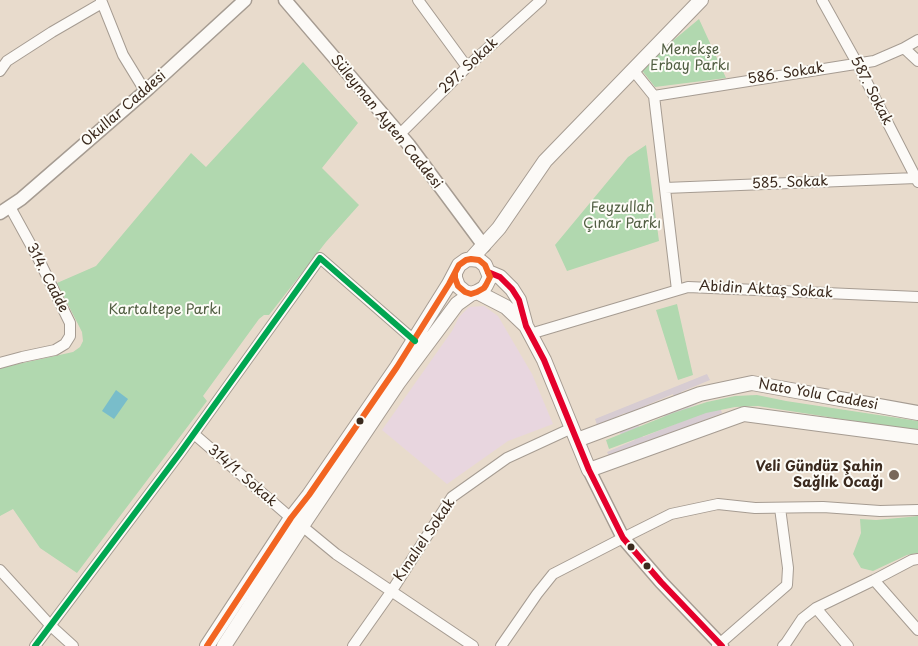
<!DOCTYPE html>
<meta charset="utf-8">
<style>
body{margin:0}
canvas{display:block;background:#e8dbcc}
</style>
<canvas width="918" height="646"></canvas>
<script>
const context = document.querySelector('canvas').getContext('2d');
context.lineJoin = 'round';
function fill(path, color) { context.fillStyle = color; context.fill(path, 'evenodd'); }
const poly = rows => new Path2D(rows.map(r => 'M' + r).join(''));
function strokePath(path, color, width, dash) { context.strokeStyle = color; context.lineWidth = width; context.lineCap = dash ? 'butt' : 'round'; context.setLineDash(dash || []); context.stroke(path); }
function write(font, color, halo, rows, align = 'center') {
  context.font = font + ' "Playpen Sans",sans-serif'; context.lineWidth = 4; context.setLineDash([]); context.textBaseline = 'middle'; context.strokeStyle = halo; context.fillStyle = color; for (const [text, x, y, turn = 0] of rows) {
    context.save(); context.translate(x, y); context.rotate((+turn || 0) * Math.PI / 180); context.textAlign = isNaN(turn) ? turn : align; if (halo) context.strokeText(text, 0, 0); context.fillText(text, 0, 0); context.restore();
  }
}
const built = poly([
 [484,306,498,316,532,374,553,424,508,441,447,484,382,430,452,331,459,317,469,307]
]);
const industrial = poly([
 [707,374,710,380,681,392,684,400,693,396,697,404,688,408,691,418,720,407,722,413,610,458,607,452,635,440,632,431,621,435,618,427,629,423,625,413,597,425,595,419],
 [673,394,676,403,661,414,666,418,683,421,643,437,633,411]
]);
const green = poly([
 [699,19,726,78,655,87,640,68],
 [303,62,358,123,322,168,359,205,326,242,269,315,264,315,259,319,203,396,207,401,77,573,40,548,13,509,0,516,0,368,73,352,80,347,83,341,82,332,57,283,96,266,191,153,206,167],
 [646,145,659,241,567,271,555,245,628,157],
 [677,304,693,375,678,380,656,310],
 [757,395,786,401,918,421,918,431,758,406,735,407,706,413,609,449,606,440,673,413,707,402,735,396],
 [918,516,918,553,907,555,873,571,861,568,853,554,861,533,860,519,876,520,909,517]
]);
const water = poly([
 [116,390,128,399,114,419,102,411]
]);
const minor = poly([
 [101,0,123,55,145,91],
 [418,0,467,67],
 [822,0,857,63,918,182],
 [904,48,918,61],
 [633,70,654,96,874,61,904,48,918,40],
 [0,71,7,61,52,32,102,3],
 [654,96,677,290],
 [400,134,467,67,541,0],
 [665,188,916,178],
 [530,334,688,287,918,297],
 [0,363,22,357,55,350,65,344,70,336,70,323,38,258,10,207],
 [194,434,291,518],
 [302,526,336,554,473,646],
 [0,570,51,626,73,646],
 [874,580,918,630],
 [816,608,848,646],
 [35,646,180,453,320,258,415,341],
 [353,646,391,592,452,497,507,458,572,428],
 [501,646,537,594,553,574,623,538,671,514,718,504,755,508,823,507,880,511,918,510],
 [717,646,787,585,788,568,780,508],
 [783,646,786,643,802,619,816,608,874,580,912,560,918,559]
]);
const tertiary = poly([
 [285,0,409,145,484,246],
 [0,213,21,199,149,88,245,0],
 [589,470,623,538,661,582,722,646]
]);
const secondary = poly([
 [471,259,499,228,545,161,701,0],
 [488,272,500,277,512,289,519,300,526,326,544,360,589,470,744,414,918,437],
 [477,292,506,307,526,326],
 [577,440,700,394,752,383,918,413],
 [207,646,291,518,309,495,397,367,449,284,459,265,466,260,471,259,479,260,485,265,490,277,486,285,484,288,477,292,471,294,465,292,458,286,455,278,455,273],
 [224,646,302,526,398,383,457,304,471,294]
]);
const bus1 = poly([
 [488,272,500,277,512,289,519,300,526,326,544,360,589,470,623,538,661,582,722,646]
]);
const bus2 = poly([
 [207,646,291,518,309,495,397,367,449,284,459,265,466,260,471,259,479,260,485,265,490,277,486,285,484,288,477,292,471,294,465,292,458,286,455,278,455,273]
]);
const bus3 = poly([
 [35,646,180,453,320,258,415,341]
]);
const markers = [
 [360,421,4.5,"#3b2a1e"],
 [894,475,6,"#78685b"],
 [631,547,4.5,"#3b2a1e"],
 [647,566,4.5,"#3b2a1e"]
];
const parkNames = [
 ["Menekşe",690,50],
 ["Erbay Parkı",690,66],
 ["Feyzullah",622,208],
 ["Çınar Parkı",622,224],
 ["Kartaltepe Parkı",165,310]
];
const streetNames = [
 ["297. Sokak",469,66,-43],
 ["586. Sokak",786,74,-9],
 ["587. Sokak",871,91,63],
 ["Okullar Caddesi",124,109,-41],
 ["Süleyman Ayten Caddesi",386,122,51],
 ["585. Sokak",790,183,-2],
 ["314. Cadde",47,278,63],
 ["Abidin Aktaş Sokak",766,290,3],
 ["Nato Yolu Caddesi",818,395,10],
 ["314/1. Sokak",242,476,41],
 ["Kınalıel Sokak",425,540,-56]
];
const poiNames = [
 ["Veli Gündüz Şahin",883,467],
 ["Sağlık Ocağı",883,483]
];
fill(built, '#e8d6df');
fill(industrial, '#d7ccd2');
fill(green, '#b1d8af');
fill(water, '#79bdca');
strokePath(minor, '#a69c92', 12);
strokePath(tertiary, '#a69c92', 15);
strokePath(secondary, '#a69c92', 16);
strokePath(minor, '#fcfaf7', 10);
strokePath(tertiary, '#fcfaf7', 12);
strokePath(secondary, '#fcfaf7', 14);
strokePath(bus1, '#e4002b', 6);
strokePath(bus2, '#f26522', 6);
strokePath(bus3, '#00a651', 6);
for (const [x, y, r, color] of markers) { const dot = new Path2D(); dot.arc(x, y, r, 0, 2 * Math.PI); context.fillStyle = color; context.fill(dot); strokePath(dot, '#fdfcf7', 2); }
write('14px', '#515e42', '#fdfcf7', parkNames);
write('14px', '#3b2a1e', '#fdfcf7', streetNames);
write('bold 14px', '#3b2a1e', '#fdfcf7', poiNames, 'right');
</script>
